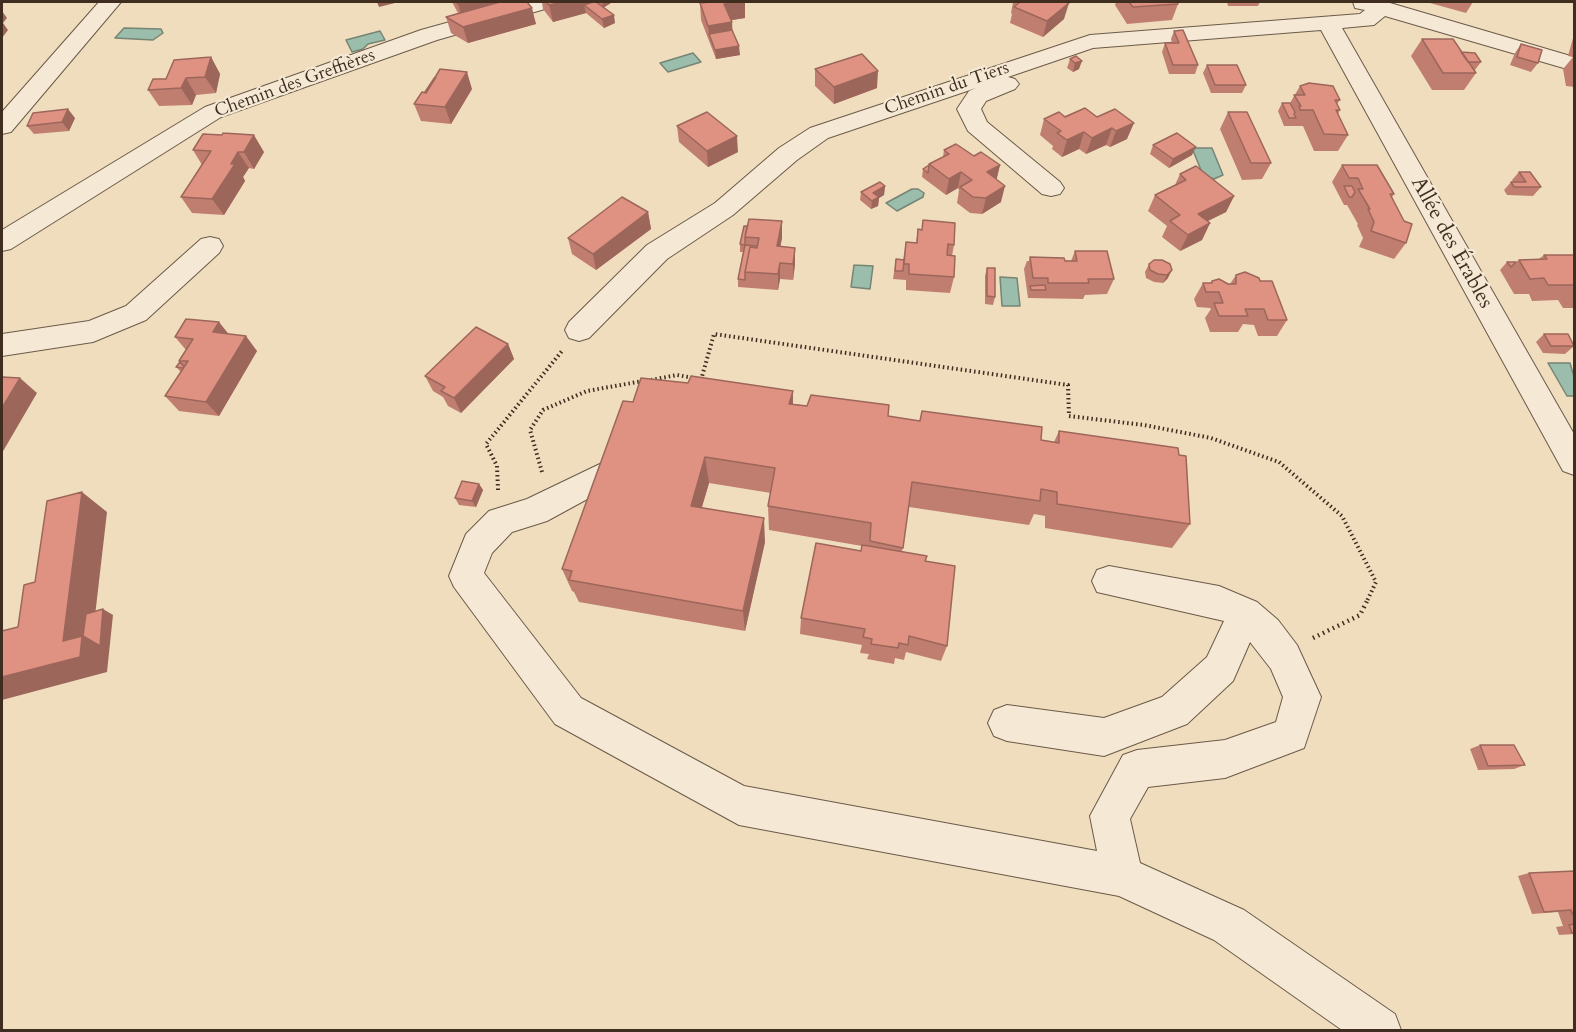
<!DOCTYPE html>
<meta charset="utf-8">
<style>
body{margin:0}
#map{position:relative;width:1576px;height:1032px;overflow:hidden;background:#f0ddbe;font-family:Cardo,serif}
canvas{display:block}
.frame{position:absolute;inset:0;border:3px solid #3f2e20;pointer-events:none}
</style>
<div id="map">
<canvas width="1576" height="1032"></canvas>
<div class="frame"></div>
</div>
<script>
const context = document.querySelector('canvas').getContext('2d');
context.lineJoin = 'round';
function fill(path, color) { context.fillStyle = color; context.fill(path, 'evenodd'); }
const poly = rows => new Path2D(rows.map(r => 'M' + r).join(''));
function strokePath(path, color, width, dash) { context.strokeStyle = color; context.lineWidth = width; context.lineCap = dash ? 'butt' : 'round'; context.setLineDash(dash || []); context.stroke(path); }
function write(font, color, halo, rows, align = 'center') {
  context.font = font + ' Cardo,serif'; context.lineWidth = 4.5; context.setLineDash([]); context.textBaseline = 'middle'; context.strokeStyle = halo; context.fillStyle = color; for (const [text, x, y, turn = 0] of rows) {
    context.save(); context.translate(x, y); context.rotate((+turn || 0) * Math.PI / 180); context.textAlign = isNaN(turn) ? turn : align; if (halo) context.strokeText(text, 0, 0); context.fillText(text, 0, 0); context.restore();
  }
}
const water = poly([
 [124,28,161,29,163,33,153,40,115,38,124,28],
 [380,31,385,40,368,44,363,49,352,52,346,40,380,31],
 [693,53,701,62,668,72,660,63,693,53],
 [1192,148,1212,148,1223,175,1214,179,1203,175,1192,148],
 [912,189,918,189,924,193,923,197,897,211,886,203,912,189],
 [854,265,873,266,870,289,851,287,854,265],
 [1000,277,1017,278,1020,306,1002,306,1000,277],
 [1548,363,1570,363,1574,377,1574,396,1567,396,1548,363]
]);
const pathFar1 = poly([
 [651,380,677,375,694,378],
 [701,380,714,334,1068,385,1069,416,1144,425,1211,438,1279,462,1342,516,1376,582,1367,601],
 [542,472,530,430,543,410,587,391,643,381],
 [498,490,497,466,486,444,562,351]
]);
const path = poly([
 [1313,638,1360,615,1368,599]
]);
const minor = poly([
 [99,2,121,2,11,132,2,134,2,112,99,2],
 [522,2,555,2,552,7,437,40,221,117,11,249,2,251,2,230,205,107,421,30,522,2],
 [1353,2,1390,3,1574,57,1574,71,1385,16,1374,25,1342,28,1574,434,1574,475,1563,471,1321,30,1093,48,1008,77,1015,79,1019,84,1015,89,986,101,981,109,987,122,1060,182,1064,188,1060,194,1051,196,1042,194,968,131,957,109,969,91,976,88,828,138,797,160,733,215,667,259,589,338,579,341,569,338,565,330,569,322,647,245,715,203,779,148,810,128,1090,35,1360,14,1365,10,1355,8,1353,2],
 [210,237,219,239,223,246,219,253,146,320,93,342,2,356,2,334,89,321,126,306,201,239,210,237],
 [602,463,613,467,618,476,613,485,547,521,512,532,492,553,484,573,581,698,744,786,1097,851,1090,816,1123,755,1137,750,1225,740,1276,722,1283,697,1271,669,1250,642,1233,681,1187,724,1104,756,1007,741,994,736,988,723,994,710,1007,705,1104,718,1162,697,1207,657,1224,621,1097,592,1092,581,1097,570,1109,566,1219,586,1257,602,1278,620,1297,645,1321,697,1304,748,1225,778,1148,787,1130,819,1140,863,1244,910,1395,1014,1401,1030,1342,1030,1214,940,1119,896,739,825,555,724,454,587,449,576,466,534,489,511,527,499,602,463]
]);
const wall = poly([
 [452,2,527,2,536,24,468,43,451,33,446,17,458,13],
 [542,2,611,2,611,3,604,7,615,23,604,28,586,13,553,22,543,9],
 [1013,2,1065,2,1064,19,1043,37,1010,23,1012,14,1011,13],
 [1116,2,1177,2,1178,4,1172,20,1127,24,1115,5],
 [1227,2,1260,2,1258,6,1228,6],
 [1430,2,1473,2,1466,13,1430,3],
 [700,3,745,18,731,20,732,30,740,55,716,59,701,20],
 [1174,31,1198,65,1195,74,1169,74,1162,52,1165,43,1172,43,1171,39],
 [1575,36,1575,87,1566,86,1563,69,1573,57,1568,56,1573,38],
 [1422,39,1461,52,1481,62,1475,70,1474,70,1476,73,1464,90,1432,90,1411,56],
 [1521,44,1538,63,1531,72,1510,65,1515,53],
 [1076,56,1079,69,1073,72,1067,68,1070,59],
 [211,57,220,74,216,93,196,95,192,105,159,106,148,90,166,79],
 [1207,65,1246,85,1242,93,1211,93,1203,73],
 [815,69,877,88,834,104,815,86],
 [1300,86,1340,100,1337,104,1340,110,1338,114,1348,135,1338,151,1314,151,1303,126,1284,126,1278,111,1282,103,1290,103],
 [472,89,451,124,421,121,414,104],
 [1085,108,1127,139,1110,147,1106,145,1086,154,1079,149,1062,157,1052,149,1053,146,1040,135,1044,119,1065,116],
 [1228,112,1271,163,1262,179,1242,180,1220,129],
 [75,118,69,131,34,134,27,126],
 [677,126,738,152,708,167,679,142],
 [1153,145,1192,155,1169,168,1150,154],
 [193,150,264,152,254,169,249,168,243,177,245,181,224,215,192,213,181,197,202,165],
 [944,150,974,156,1000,165,996,180,1001,202,982,214,970,213,957,203,959,190,958,188,946,195,922,177,923,169,943,157],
 [1342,165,1394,194,1392,197,1406,243,1394,259,1359,247,1363,238,1357,225,1358,224,1347,205,1344,205,1332,182],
 [1519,172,1541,187,1533,196,1507,195,1504,190,1511,182,1513,182,1512,180],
 [1180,174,1234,196,1226,212,1207,221,1210,223,1202,240,1180,251,1162,237,1167,226,1148,211,1155,195,1175,185],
 [885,186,884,195,879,198,878,206,871,209,860,200,861,192],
 [648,212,651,229,596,270,572,254,568,238],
 [923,220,954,245,952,256,954,277,950,293,906,290,906,280,893,279,896,259,903,260,906,242,916,243,918,229,922,230],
 [782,221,782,238,780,246,795,264,793,280,780,279,778,290,738,287,738,279,743,252,740,252,740,244,747,226],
 [1075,251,1114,279,1107,294,1085,295,1083,299,1028,298,1024,269,1027,261,1029,261,1030,257,1071,261],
 [1544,255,1575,255,1575,308,1563,308,1558,300,1532,301,1529,294,1514,294,1500,270,1507,262,1516,262,1519,260,1539,259],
 [1162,260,1168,278,1163,283,1154,282,1146,278,1145,272,1149,264],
 [987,268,995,297,993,305,985,304,985,276],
 [1236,275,1260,281,1287,320,1277,336,1258,336,1254,325,1243,324,1238,332,1210,332,1205,318,1211,309,1210,308,1197,307,1194,299,1203,283,1210,283,1212,281,1230,284],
 [229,334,257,351,219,416,179,411,165,396,181,372,176,367,180,362,179,361,186,350,175,337],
 [1544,334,1574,346,1565,354,1543,353,1536,342],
 [508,344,514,359,461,413,448,406,443,397,433,391,425,376],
 [633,402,793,404,888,416,1054,442,1059,431,1190,524,1172,548,1045,528,1045,516,1034,514,1029,525,909,507,902,552,925,561,947,646,941,661,906,652,904,660,895,658,894,664,867,659,869,654,860,653,862,645,800,634,801,618,861,551,862,546,769,530,768,506,771,493,709,483,702,507,765,542,745,631,579,602,574,592,572,591,562,569],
 [479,484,483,490,476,507,459,505,455,498],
 [1480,745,1525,765,1514,769,1478,770,1470,749],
 [1575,871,1575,934,1559,935,1556,927,1563,926,1558,912,1532,914,1518,876,1529,873]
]);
const shadedWall = poly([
 [377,2,399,2,379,7],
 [468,2,516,2,463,21,458,4],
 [563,2,593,2,584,5,586,13,553,22,549,5],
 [602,2,611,2,611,3,603,8],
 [745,2,745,18,726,21,724,4],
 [1069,3,1064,19,1043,37,1047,21],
 [532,8,536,24,468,43,463,27],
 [2,11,7,18,3,23,8,30,2,38],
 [614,15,615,23,604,28,602,19],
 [732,22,733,39,709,34,708,26],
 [739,46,740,55,716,59,715,50],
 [211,57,220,74,216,93,205,77],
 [1082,61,1079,69,1073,72,1075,63],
 [878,71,877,88,834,104,834,87],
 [467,72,472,89,451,124,445,107],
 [186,78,196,95,192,105,181,88],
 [68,109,75,118,69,131,62,122],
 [1134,123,1127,139,1110,147,1116,131],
 [1112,128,1106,145,1086,154,1092,138],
 [1084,132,1079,149,1062,157,1067,140],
 [254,135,264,152,254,169,244,152],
 [737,136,738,152,708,167,707,151],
 [1196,147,1192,155,1169,168,1173,159],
 [238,152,249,168,243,177,245,181,224,215,212,199,231,164],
 [1000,165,996,182,987,172],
 [961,172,958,188,946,195,949,179],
 [885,186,884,195,879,198,878,206,871,209,873,193],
 [1005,186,1001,202,982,214,986,198],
 [1234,196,1226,212,1190,230,1198,214],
 [648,212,651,229,596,270,593,254],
 [782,221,782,238,779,254,777,246],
 [1210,223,1202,240,1180,251,1188,235],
 [795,248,795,264,793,280,793,264],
 [780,263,780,279,778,290,778,274],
 [1172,270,1168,278,1163,283,1167,275],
 [219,322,231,337,213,332],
 [246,336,257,351,219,416,206,402],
 [508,344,514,359,461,413,454,398],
 [20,378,37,393,2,453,2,408],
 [793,391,793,418,789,404],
 [705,457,709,483,695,530,691,506],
 [479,484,483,490,476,507,472,501],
 [82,492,107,512,92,642,103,609,113,615,107,672,2,700,2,677,63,641],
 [764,518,765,542,745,631,743,611]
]);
const building = poly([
 [456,2,468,2,458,4,456,2],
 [500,2,527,2,532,8,463,27,446,17,500,2],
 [546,2,563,2,549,5,546,2],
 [593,2,596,2,614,15,602,19,584,5,593,2],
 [711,2,745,2,724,4,732,22,708,26,700,3,711,2],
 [1020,2,1065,2,1069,3,1047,21,1014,7,1020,2],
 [1129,2,1177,2,1178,4,1133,7,1129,2],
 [732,30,739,46,715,50,709,34,732,30],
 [1183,30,1198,65,1173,65,1165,43,1179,43,1174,31,1183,30],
 [1422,39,1453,39,1476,73,1443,73,1422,39],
 [1521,44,1542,50,1538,63,1517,57,1521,44],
 [1461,52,1475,53,1481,62,1468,62,1461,52],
 [862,54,878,71,834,87,815,69,862,54],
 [1076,56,1082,61,1075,63,1070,59,1076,56],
 [211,57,205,77,186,78,181,88,148,90,153,79,166,79,174,60,211,57],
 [1207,65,1237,65,1246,85,1215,85,1207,65],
 [440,69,467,72,445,107,414,104,422,92,426,93,440,69],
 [435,77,436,77,426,93,425,92,435,77],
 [1309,83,1333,86,1340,100,1335,100,1340,110,1336,110,1348,135,1324,134,1313,110,1300,110,1299,106,1301,106,1294,95,1305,95,1300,86,1309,83],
 [1282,103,1290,103,1295,112,1294,114,1296,118,1289,118,1282,103],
 [1085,108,1097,117,1115,109,1134,123,1116,131,1112,128,1092,138,1084,132,1067,140,1057,133,1061,131,1044,119,1059,112,1065,117,1085,108],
 [68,109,62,122,27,126,33,113,68,109],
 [707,112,737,136,707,151,677,126,707,112],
 [1228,112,1247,112,1271,163,1251,163,1228,112],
 [223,133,254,135,244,152,238,152,231,164,235,164,212,199,181,197,211,151,193,150,203,134,222,135,223,133],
 [1177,133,1196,147,1173,159,1153,145,1177,133],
 [956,144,974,156,981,152,1000,165,987,172,1005,186,986,198,973,197,960,187,972,180,961,172,949,179,929,164,949,154,944,150,956,144],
 [929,165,928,173,923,169,929,165],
 [1342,165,1377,165,1394,194,1390,194,1404,221,1412,224,1406,243,1371,231,1374,222,1368,209,1370,209,1358,189,1363,189,1358,178,1349,178,1342,165],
 [1196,166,1234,196,1198,214,1210,223,1188,235,1170,221,1180,215,1155,195,1186,180,1180,174,1196,166],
 [1519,172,1530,172,1541,187,1514,187,1511,182,1526,182,1519,172],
 [880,182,885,186,873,193,879,197,872,201,861,192,880,182],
 [1344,186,1352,186,1355,192,1352,197,1349,197,1344,186],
 [622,197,648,212,593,254,568,238,622,197],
 [749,219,782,221,777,246,795,248,793,264,780,263,778,274,745,272,750,247,757,248,759,238,745,237,749,219],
 [923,220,955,223,954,245,948,244,947,255,955,256,954,277,909,274,909,264,904,264,906,242,917,243,918,229,922,230,923,220],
 [744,226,747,226,745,237,745,245,757,246,757,248,750,247,745,272,745,280,738,279,745,245,740,244,744,226],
 [1075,251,1107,251,1114,279,1088,279,1089,283,1048,283,1048,278,1033,278,1030,257,1064,258,1065,261,1077,261,1075,251],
 [1544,255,1575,255,1575,285,1548,285,1544,278,1530,279,1519,260,1547,259,1544,255],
 [896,259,904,260,903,271,895,271,896,259],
 [1154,260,1162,260,1170,264,1172,270,1167,275,1158,274,1150,270,1149,264,1154,260],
 [1507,262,1516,262,1511,267,1507,262],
 [987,268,995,268,995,297,987,296,987,268],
 [1245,272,1259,278,1260,281,1272,281,1287,320,1268,320,1264,309,1245,309,1248,316,1219,316,1214,303,1223,303,1219,292,1206,292,1203,283,1212,283,1212,281,1219,279,1228,284,1236,284,1236,275,1245,272],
 [1045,285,1046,290,1031,290,1030,286,1045,285],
 [186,319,219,322,213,332,246,336,206,402,165,396,188,361,179,361,193,339,175,337,186,319],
 [476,327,508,344,454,398,441,391,445,387,425,376,476,327],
 [1544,334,1568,334,1574,346,1551,346,1544,334],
 [180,362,184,367,183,368,176,367,180,362],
 [691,376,793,391,789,404,807,406,811,395,889,405,888,416,920,421,922,411,1042,427,1041,440,1059,443,1059,431,1178,448,1179,455,1186,456,1190,524,1057,504,1057,492,1041,489,1040,501,912,482,903,548,870,541,871,523,768,506,775,468,705,457,691,506,764,518,743,611,569,580,572,571,562,569,623,401,633,402,641,378,688,383,691,376],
 [2,377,20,378,2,408,2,377],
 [462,481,479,484,472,501,455,498,462,481],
 [82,492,63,641,82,636,80,657,2,677,2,631,18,627,24,585,35,582,47,501,82,492],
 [816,543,861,551,862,545,869,546,927,556,925,561,955,566,947,646,909,636,908,645,899,643,898,648,871,644,872,639,863,637,865,629,801,618,816,543],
 [103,609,100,646,83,636,86,614,103,609],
 [1480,745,1514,745,1525,765,1488,766,1480,745],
 [1575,871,1575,920,1571,910,1544,912,1529,873,1575,871],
 [1575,924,1575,933,1572,933,1569,925,1575,924]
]);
const farStreetnames = [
 ["Chemin des Greffières",295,84,-20],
 ["Chemin du Tiers",947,89,-19]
];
const streetNames = [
 ["Allée des Érables",1451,243,61]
];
fill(water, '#9bbdac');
strokePath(water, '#768474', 1.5);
strokePath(minor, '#6b5a48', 2);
strokePath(pathFar1, '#3f2e20', 4, [1.5, 3]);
strokePath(path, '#3f2e20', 4.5, [1.5, 4]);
fill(minor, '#f5e9d5');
fill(wall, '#c07e70');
fill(shadedWall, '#9c665b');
fill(building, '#df9282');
strokePath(building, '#9c665b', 1.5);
write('18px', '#3f2e20', '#f5e9d5', farStreetnames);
write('21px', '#3f2e20', '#f5e9d5', streetNames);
</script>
